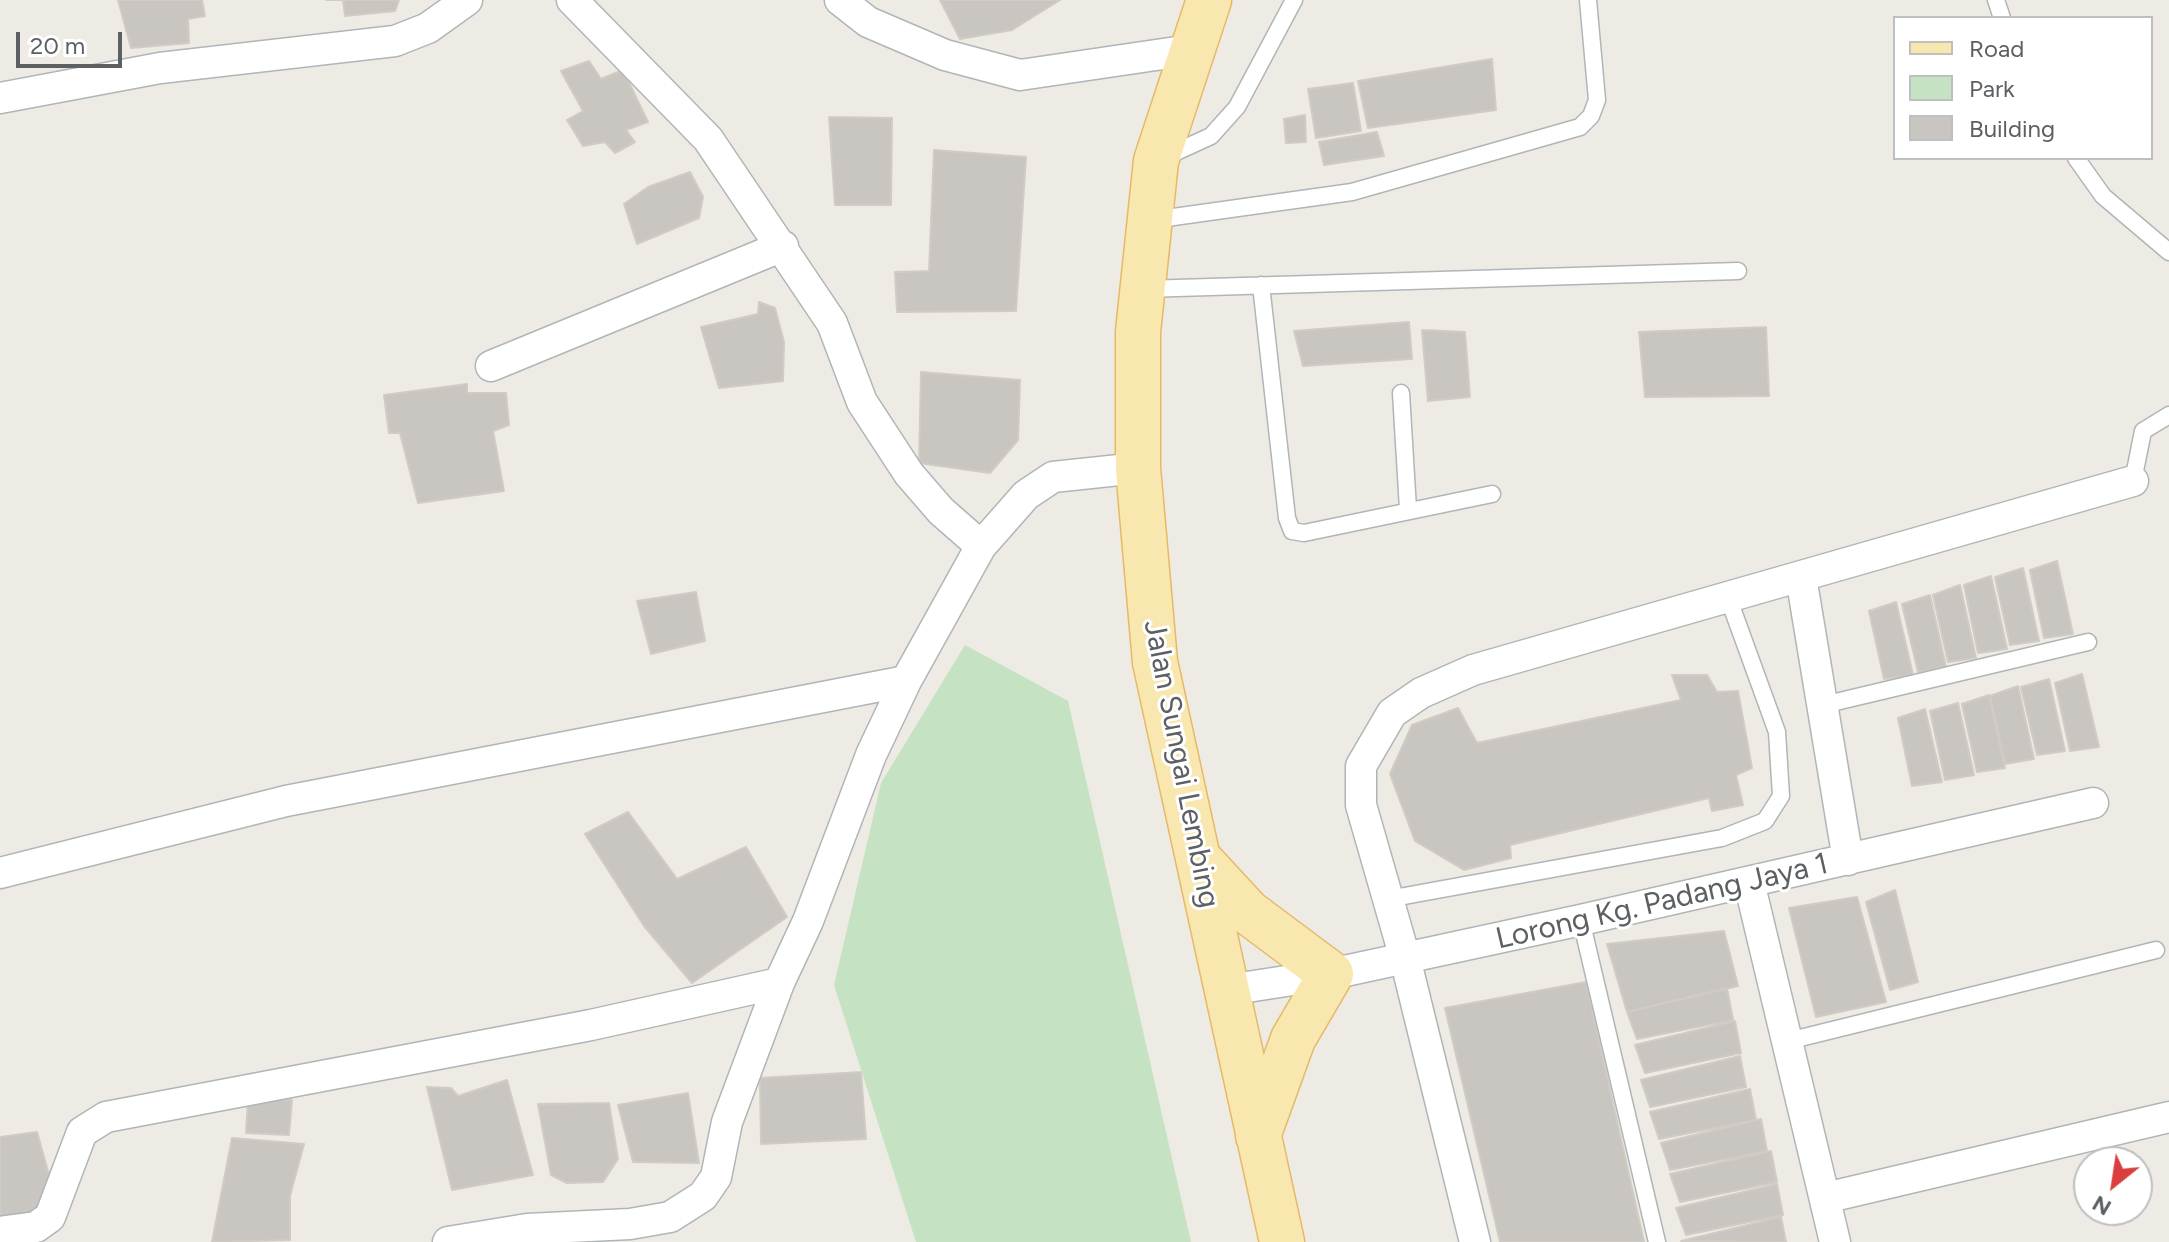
<!DOCTYPE html>
<style>
body{margin:0}
#map{position:relative;width:2169px;height:1242px;overflow:hidden;background:#edebe4;font-family:Figtree,sans-serif}
canvas{display:block}
.legend{position:absolute;left:1893px;top:16px;width:260px;height:144px;box-sizing:border-box;background:#fff;border:2px solid #bebfc1;margin:0;padding:10px 14px;list-style:none;font-size:24px;color:#5c6063}
.legend li{display:flex;align-items:center;gap:16px;height:40px}
.legend b{width:40px;border:2px solid #bebfc1}
.north{position:absolute;left:2073px;top:1146px;width:80px;height:80px;box-sizing:border-box;background:#fff;border:2px solid #bebfc1;border-radius:50%;rotate:210deg;font-size:22px;font-weight:700;line-height:32px;text-align:center;color:#5c6063}
.north::after{content:'';display:block;margin:auto;width:28px;height:36px;background:#db3f3d;clip-path:polygon(50% 0,100% 100%,50% 72%,0 100%)}
.scale{position:absolute;left:16px;top:32px;width:106px;height:36px;box-sizing:border-box;border:4px solid #5c6063;border-top:0;padding-left:10px;font-size:24px;line-height:28px;white-space:nowrap;color:#5c6063;-webkit-text-stroke:6px #fff;paint-order:stroke}
</style>
<div id="map">
<canvas width="2169" height="1242"></canvas>
<ul class="legend">
<li><b style="height:10px;background:#f8e7ae"></b>Road</li>
<li><b style="height:22px;background:#c5e3c2"></b>Park</li>
<li><b style="height:22px;background:#c9c5c0"></b>Building</li>
</ul>
<div class="north">N</div>
<div class="scale">20 m</div>
</div>
<script>
const context = document.querySelector('canvas').getContext('2d');
context.lineJoin = 'round';
function fill(path, color) { context.fillStyle = color; context.fill(path, 'evenodd'); }
const poly = rows => new Path2D(rows.map(r => 'M' + r).join(''));
function strokePath(path, color, width, dash) { context.strokeStyle = color; context.lineWidth = width; context.lineCap = dash ? 'butt' : 'round'; context.setLineDash(dash || []); context.stroke(path); }
function write(font, color, halo, rows, align = 'center') {
  context.font = font + ' Figtree,sans-serif'; context.lineWidth = 6; context.setLineDash([]); context.textBaseline = 'middle'; context.strokeStyle = halo; context.fillStyle = color; for (const [text, x, y, turn = 0] of rows) {
    context.save(); context.translate(x, y); context.rotate((+turn || 0) * Math.PI / 180); context.textAlign = isNaN(turn) ? turn : align; if (halo) context.strokeText(text, 0, 0); context.fillText(text, 0, 0); context.restore();
  }
}
const green = poly([
 [965,645,1068,701,1191,1242,916,1242,834,985,881,783]
]);
const building = poly([
 [118,0,202,0,205,16,188,19,189,43,131,48,118,0],
 [326,0,399,0,395,11,345,16,343,0,326,0],
 [940,0,1060,0,1012,30,960,39,940,0],
 [1492,59,1496,110,1368,128,1358,81,1492,59],
 [589,61,601,79,623,70,648,122,626,130,635,142,615,153,605,142,583,146,567,120,583,111,561,71,589,61],
 [1353,83,1361,131,1316,138,1308,89,1353,83],
 [1305,115,1306,142,1286,143,1284,119,1305,115],
 [829,117,892,118,891,205,835,205,829,117],
 [1377,132,1384,156,1324,165,1319,142,1377,132],
 [934,150,1026,157,1016,311,897,312,895,272,929,271,934,150],
 [690,172,703,197,699,218,637,244,624,204,648,187,690,172],
 [759,302,775,308,784,342,783,381,719,388,701,327,758,314,759,302],
 [1409,322,1412,359,1303,366,1294,331,1409,322],
 [1766,327,1769,396,1645,397,1639,332,1766,327],
 [1422,330,1465,332,1470,397,1428,401,1422,330],
 [921,372,1020,380,1018,440,990,473,919,463,921,372],
 [467,384,467,393,506,393,509,425,493,431,504,491,418,503,400,433,389,433,384,395,467,384],
 [2057,561,2073,634,2044,638,2030,570,2057,561],
 [2023,568,2039,641,2010,645,1995,577,2023,568],
 [1991,576,2007,649,1978,653,1964,585,1991,576],
 [1960,585,1976,658,1948,662,1933,595,1960,585],
 [696,592,705,641,651,654,637,601,696,592],
 [1930,595,1946,667,1918,672,1902,604,1930,595],
 [1896,602,1913,675,1884,679,1869,611,1896,602],
 [2082,674,2099,747,2070,751,2055,683,2082,674],
 [1672,675,1707,675,1717,692,1738,691,1752,768,1736,775,1743,805,1712,811,1709,798,1510,845,1511,858,1464,870,1415,841,1390,774,1412,725,1458,708,1477,743,1681,700,1672,675],
 [2049,679,2065,751,2037,755,2021,687,2049,679],
 [2018,686,2034,759,2005,764,1990,696,2018,686],
 [1989,695,2005,768,1977,772,1962,704,1989,695],
 [1958,703,1974,775,1945,780,1930,711,1958,703],
 [1925,709,1942,782,1912,786,1898,718,1925,709],
 [628,812,677,879,746,847,787,917,692,983,644,926,585,834,628,812],
 [1895,890,1918,982,1890,990,1866,902,1895,890],
 [1857,897,1886,1002,1816,1017,1789,908,1857,897],
 [1724,931,1738,986,1627,1012,1607,944,1724,931],
 [1586,982,1644,1242,1500,1242,1445,1008,1586,982],
 [1727,988,1733,1020,1637,1039,1627,1012,1727,988],
 [1735,1021,1741,1053,1645,1073,1635,1045,1735,1021],
 [1740,1056,1746,1087,1650,1107,1641,1080,1740,1056],
 [861,1072,866,1139,761,1144,760,1078,861,1072],
 [507,1080,533,1175,452,1190,427,1087,451,1088,458,1096,507,1080],
 [1750,1089,1756,1120,1659,1139,1650,1112,1750,1089],
 [688,1093,699,1163,633,1162,618,1105,688,1093],
 [248,1098,292,1100,289,1135,246,1133,248,1098],
 [609,1103,618,1159,603,1182,567,1183,551,1175,538,1104,609,1103],
 [1761,1119,1767,1151,1670,1170,1661,1143,1761,1119],
 [37,1132,53,1189,31,1220,0,1222,0,1137,37,1132],
 [232,1138,304,1144,290,1196,290,1240,212,1242,232,1138],
 [1771,1151,1777,1182,1680,1202,1670,1174,1771,1151],
 [1777,1184,1783,1215,1686,1235,1676,1208,1777,1184],
 [1781,1217,1786,1242,1681,1241,1781,1217]
]);
const service = poly([
 [1996,0,2002,18],
 [1165,157,1211,136,1237,107,1294,0],
 [2076,158,2103,196,2169,252],
 [1152,220,1352,192,1580,127,1591,116,1597,100,1588,0],
 [1261,285,1287,518,1292,531,1304,533,1492,494],
 [1144,289,1738,271],
 [1401,393,1408,509],
 [2133,481,2143,431,2169,415],
 [1823,705,2088,642],
 [1388,899,1722,838,1765,821,1781,796,1777,732,1728,597],
 [1581,920,1657,1242],
 [1788,1041,2156,950]
]);
const minor = poly([
 [572,0,708,139,832,323,862,402,909,474,941,511,981,546],
 [840,0,868,22,945,55,1020,75,1190,50],
 [0,98,160,68,395,41,428,28,467,0],
 [491,366,783,246],
 [1801,577,1848,860],
 [0,873,286,801,906,681],
 [1749,882,1835,1242],
 [1228,990,1331,974,1581,920,2093,803],
 [1825,1198,2169,1117],
 [0,1232,36,1227,50,1217,82,1132,106,1117,591,1025,779,983],
 [448,1242,527,1229,630,1224,670,1217,703,1196,716,1177,727,1122,779,983,808,921,871,755,906,681,981,546,1026,495,1053,477,1138,468],
 [1475,1242,1405,958,1361,805,1361,766,1392,713,1421,693,1473,670,2133,481]
]);
const primary = poly([
 [1209,0,1156,161,1138,332,1138,468,1155,662,1282,1242],
 [1200,860,1248,912,1331,974,1293,1039,1258,1136]
]);
const streetNames = [
 ["Jalan Sungai Lembing",1181,764,79],
 ["Lorong Kg. Padang Jaya 1",1662,902,-13]
];
fill(green, '#c5e3c2');
fill(building, '#c9c5c0');
strokePath(building, '#d1ccc3', 2);
strokePath(service, '#b1b5b8', 19);
strokePath(minor, '#b1b5b8', 33);
strokePath(primary, '#e6b965', 47);
strokePath(service, '#fff', 16);
strokePath(minor, '#fff', 30);
strokePath(primary, '#f8e7ae', 44);
write('30px', '#5c6063', '#fff', streetNames);
</script>
